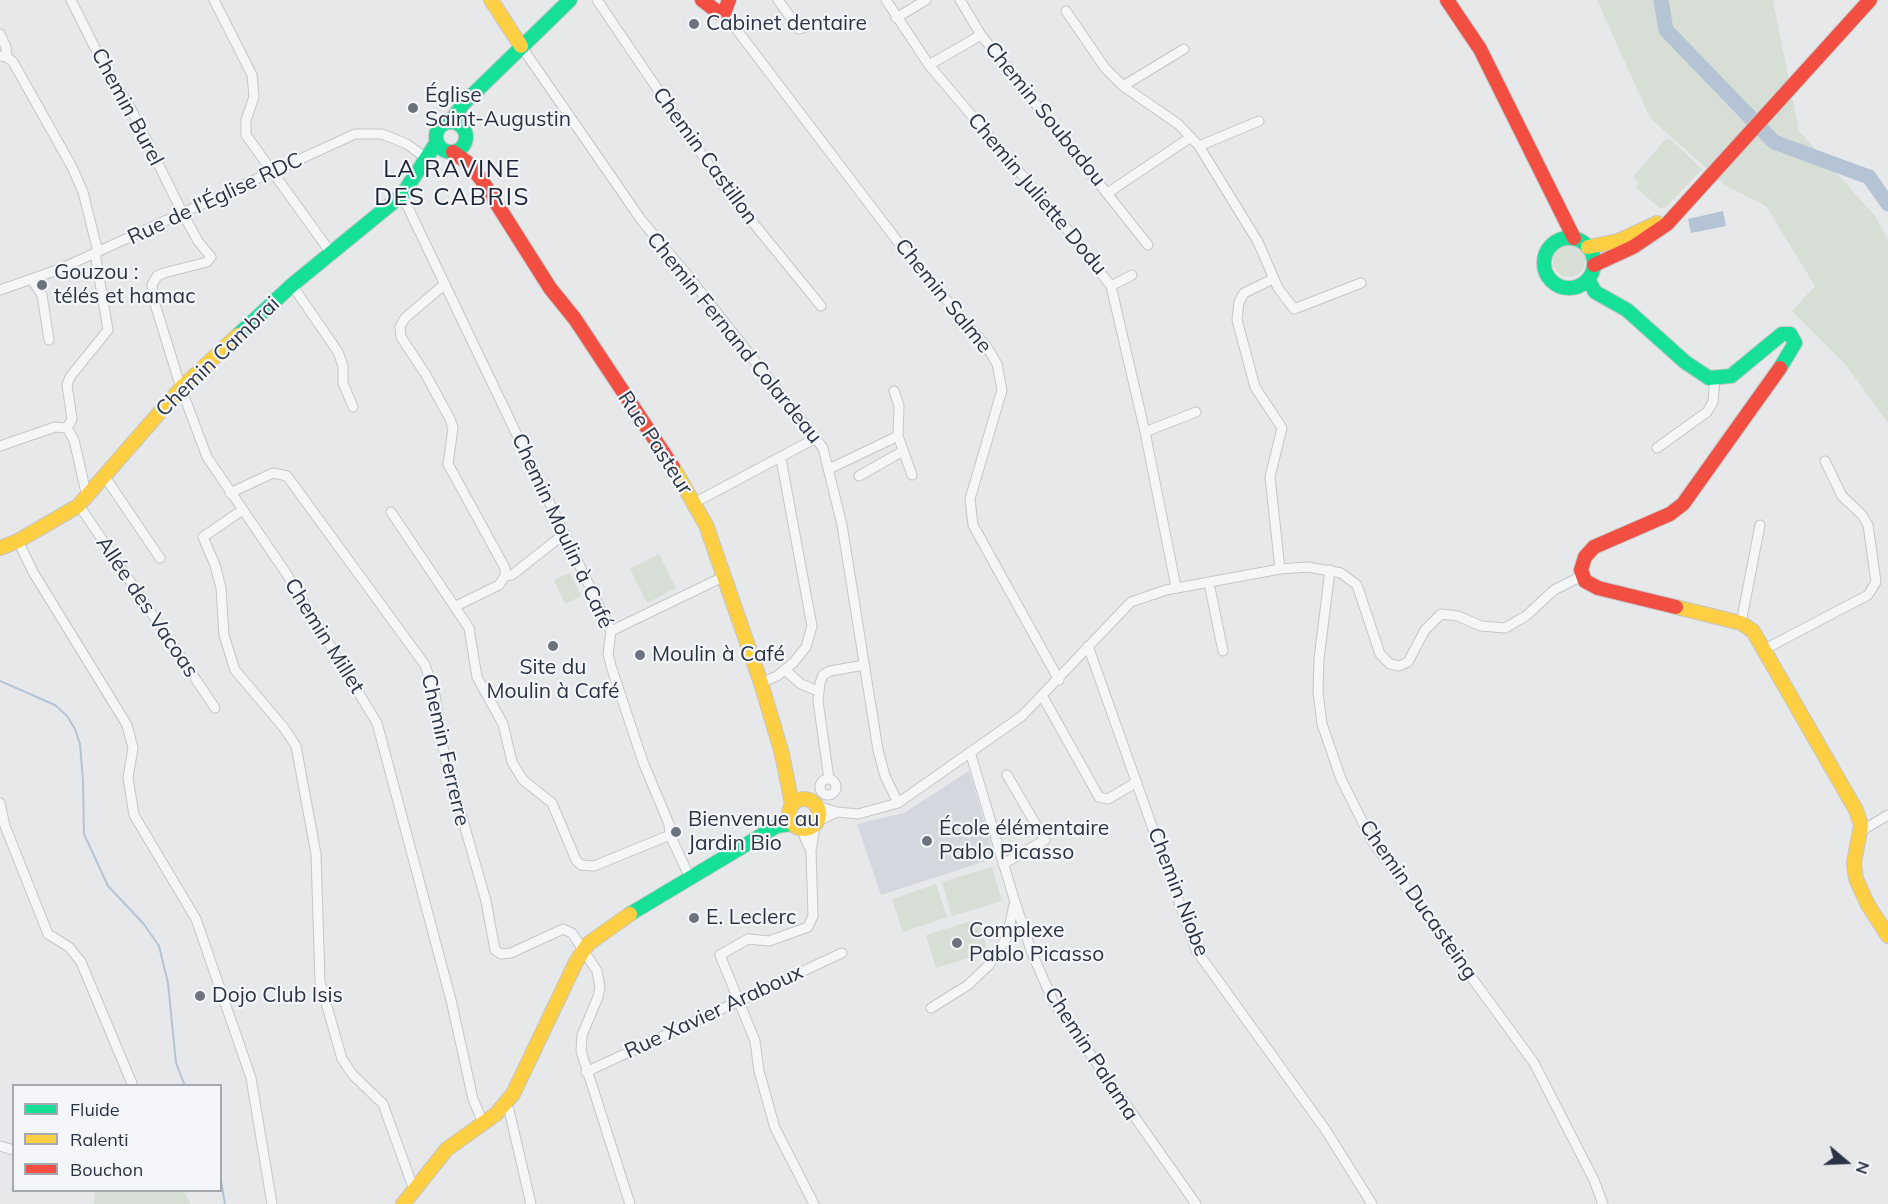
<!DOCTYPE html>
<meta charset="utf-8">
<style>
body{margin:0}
#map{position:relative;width:1888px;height:1204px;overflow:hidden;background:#e6e8ea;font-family:Mulish,sans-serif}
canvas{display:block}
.legend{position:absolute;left:12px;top:1084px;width:210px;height:108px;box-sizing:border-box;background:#f4f6f9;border:2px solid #a4a8b1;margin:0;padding:8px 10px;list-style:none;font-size:18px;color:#2b3445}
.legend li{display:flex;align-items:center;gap:12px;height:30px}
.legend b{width:30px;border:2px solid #a4a8b1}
.north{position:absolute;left:1816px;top:1132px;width:60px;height:60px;-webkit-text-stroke:4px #f4f6f9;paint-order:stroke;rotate:109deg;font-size:16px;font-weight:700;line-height:24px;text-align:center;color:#2b3445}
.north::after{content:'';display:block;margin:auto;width:21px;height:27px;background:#2b3445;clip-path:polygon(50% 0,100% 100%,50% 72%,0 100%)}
</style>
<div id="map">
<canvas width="1888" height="1204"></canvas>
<ul class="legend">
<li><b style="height:8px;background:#16e098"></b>Fluide</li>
<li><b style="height:8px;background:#ffcf43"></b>Ralenti</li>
<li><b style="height:8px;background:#f24e42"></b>Bouchon</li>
</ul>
<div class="north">N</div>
</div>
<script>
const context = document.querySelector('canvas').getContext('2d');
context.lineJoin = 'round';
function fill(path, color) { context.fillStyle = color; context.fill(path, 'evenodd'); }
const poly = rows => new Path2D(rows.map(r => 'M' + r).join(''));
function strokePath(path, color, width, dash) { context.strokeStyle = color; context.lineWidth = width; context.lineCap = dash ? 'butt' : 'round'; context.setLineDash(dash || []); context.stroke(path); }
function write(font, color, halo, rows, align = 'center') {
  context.font = font + ' Mulish,sans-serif'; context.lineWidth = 4.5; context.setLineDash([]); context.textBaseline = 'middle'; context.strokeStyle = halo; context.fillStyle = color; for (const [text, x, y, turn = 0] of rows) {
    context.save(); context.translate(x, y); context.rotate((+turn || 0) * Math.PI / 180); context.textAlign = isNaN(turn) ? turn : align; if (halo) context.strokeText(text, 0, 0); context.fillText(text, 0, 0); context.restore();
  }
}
const built = poly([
 [969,771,995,858,881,895,857,824,904,813]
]);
const green = poly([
 [1597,0,1773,0,1799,131,1876,217,1888,240,1888,423,1846,365,1792,311,1815,286,1766,206,1725,185,1650,118],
 [1666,139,1671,140,1702,169,1665,208,1660,208,1635,187,1639,182,1633,177],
 '1553 261a16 16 0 1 1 32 0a16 16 0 1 1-32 0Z',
 [659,554,676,588,647,603,630,569],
 [570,573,581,596,565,604,554,580],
 [992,867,1002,901,952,916,942,882],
 [936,884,947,917,903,932,892,899],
 [978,919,988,952,936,968,926,935],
 [95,1190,183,1191,191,1204,94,1204]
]);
const water = poly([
 [1723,211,1726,226,1691,233,1688,219]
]);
const stream = poly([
 [0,681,55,705,67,716,75,729,80,744,83,781,84,834,108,886,143,923,159,946,168,983,176,1063,185,1086],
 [220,1175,225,1204]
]);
const river = poly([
 [1661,0,1666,30,1774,142,1869,177,1888,204]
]);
const street = poly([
 [71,0,103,64,130,107,183,214,198,241,211,257,207,262,164,273,157,276,152,285,154,301,181,388,207,457,286,573,377,723,451,1000,473,1099,483,1123],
 [214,0,252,75,254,97,246,120,246,135,331,253],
 [597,0,724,187,821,306],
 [778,0,799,29,822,23],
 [886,0,929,65,1060,220,1111,286,1145,432,1176,587],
 [960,0,981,35,1148,245],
 [1066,11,1105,68,1123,86,1178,124,1199,146,1258,242,1278,288,1294,309,1361,283],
 [724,13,908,255,987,347,997,364,1002,390,970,499,973,525,1059,680],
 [896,18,926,0],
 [0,34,6,47,7,57],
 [521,46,642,221,689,277,823,448,842,525,878,750,885,776,898,803],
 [0,56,7,57,13,62,72,167,83,192,98,252],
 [929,65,981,35],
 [1123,86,1184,49],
 [1199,146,1259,121],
 [1109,192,1191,137],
 [402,195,611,631,608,654,611,666,643,762,669,824,670,835,690,878],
 [1273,279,1244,293,1239,302,1237,320,1255,387,1282,428,1270,477,1280,569],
 [32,280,42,295,49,340],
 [445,284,405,318,400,327,401,337,426,375,450,419,453,428,448,464,505,568,505,576],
 [292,285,338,352,343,366,343,383,353,407],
 [1111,286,1132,275],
 [0,290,60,269,355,134,382,134,407,144,427,159],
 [894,391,899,406,898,436,912,475],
 [67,428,72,419,67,385,70,377,108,330,95,253],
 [1145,432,1196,412],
 [0,446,55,427,67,428,74,440,87,497],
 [1657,448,1707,412,1713,402,1715,379],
 [829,469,898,436],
 [859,476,903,451],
 [105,477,160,558],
 [230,493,273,473,287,476,425,665,435,695,444,754,486,901,495,950,501,954,511,953,563,929,572,933,597,971,600,987,598,997,582,1035,581,1051,630,1204],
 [694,503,816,438],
 [79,505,215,708],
 [241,511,203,537,215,565,221,588,224,635,235,670,284,728,296,746,316,854,320,982,342,1059,353,1075,383,1104,414,1190],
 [391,512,469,628,477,677,503,724,512,762,523,780,552,803,576,860,581,865,594,866,670,835],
 [18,541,33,572,127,725,133,748,128,778,134,815,196,919,251,1078,272,1204],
 [1330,570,1319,659,1318,692,1322,724,1341,779,1372,841,1534,1063,1594,1180,1603,1204],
 [1209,583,1223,651],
 [456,606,499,585,505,576,512,575,564,534],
 [1741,623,1760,525],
 [611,631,725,576],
 [1088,646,1196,950,1325,1129,1372,1204],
 [1765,649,1868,595,1876,582,1868,525,1862,515,1842,496,1825,461],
 [785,670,801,684,818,691],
 [761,683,777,676,793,663,806,647,812,626,781,459],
 [1043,697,1099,797,1108,799,1137,782],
 [970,752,1015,902,1032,953,1053,1001,1196,1204],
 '820 787a8 8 0 1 1 16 0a8 8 0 1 1-16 0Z',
 [829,779,818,701,820,683,823,675,830,671,864,665],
 [0,803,5,826,48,934,69,947,81,962,133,1086],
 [817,806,837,812,858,814,898,803,1022,716,1131,602,1166,590,1280,569,1308,567,1341,573,1357,585,1380,654,1390,664,1399,666,1408,662,1425,630,1441,614,1458,616,1481,626,1505,628,1526,616,1554,590,1582,576],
 [818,821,837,812],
 [801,829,810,849],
 [1861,831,1888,815],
 [1003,864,1045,840,1007,775],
 [931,1008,968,985,989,965,1007,937,1014,905],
 [586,1072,842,953],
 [505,1105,509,1110,531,1204],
 [0,1146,14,1150],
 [814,1204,775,1128,759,1071,755,1041,720,955,748,939,769,941,808,927,813,916,811,851,815,825]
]);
const fast = poly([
 [450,122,463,104,570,0],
 '436 137a15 15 0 1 1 30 0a15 15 0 1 1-30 0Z',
 '1544 263a25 25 0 1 1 50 0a25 25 0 1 1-50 0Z',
 [1588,279,1595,292,1627,310,1685,362,1709,378,1731,376,1782,334,1790,334,1795,343,1780,368],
 [238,335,292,285,402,195,437,142],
 [630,914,777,826,791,824]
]);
const slow = poly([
 [491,0,521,46],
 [1588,247,1618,241,1657,223],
 [673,467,706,525,761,683,782,754,792,804],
 [0,548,18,541,78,506,181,388,238,335],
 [1676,607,1741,623,1753,631,1856,810,1861,825,1854,863,1856,879,1868,905,1888,936],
 '789 814a15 15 0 1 1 30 0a15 15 0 1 1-30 0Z',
 [403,1204,447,1149,496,1114,513,1094,576,962,588,944,630,914]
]);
const jam = poly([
 [702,0,719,13,724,13,729,0],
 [1447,0,1480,49,1574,238],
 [453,152,468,163,481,179,550,288,575,319,673,467],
 [1594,265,1633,247,1667,224,1870,0],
 [1676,607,1598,588,1585,581,1581,570,1585,557,1594,547,1670,514,1683,504,1780,368]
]);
const markers = [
 [694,24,6,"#6c737f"],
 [413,108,6,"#6c737f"],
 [42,285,6,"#6c737f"],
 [553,646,6,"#6c737f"],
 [640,655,6,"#6c737f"],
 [676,832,6,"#6c737f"],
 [927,841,6,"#6c737f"],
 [694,918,6,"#6c737f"],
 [957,943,6,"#6c737f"],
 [200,996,6,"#6c737f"]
];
const poiNames = [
 ["Cabinet dentaire",706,24],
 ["Église",425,96],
 ["Saint-Augustin",425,120],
 ["Gouzou :",54,273],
 ["télés et hamac",54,297],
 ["Moulin à Café",652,655],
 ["Site du",553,668,"center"],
 ["Moulin à Café",553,692,"center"],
 ["Bienvenue au",688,820],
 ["Jardin Bio",688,844],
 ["École élémentaire",939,829],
 ["Pablo Picasso",939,853],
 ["E. Leclerc",706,918],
 ["Complexe",969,931],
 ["Pablo Picasso",969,955],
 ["Dojo Club Isis",212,996]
];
const streetNames = [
 ["Chemin Burel",127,107,62],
 ["Chemin Soubadou",1045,114,51],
 ["Chemin Castillon",705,156,54],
 ["Chemin Juliette Dodu",1037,194,50],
 ["Rue de l'Église RDC",215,199,-25],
 ["Chemin Salme",943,296,51],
 ["Chemin Fernand Colardeau",734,338,51],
 ["Chemin Cambrai",218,357,-44],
 ["Rue Pasteur",655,443,57],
 ["Chemin Moulin à Café",562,531,65],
 ["Allée des Vacoas",147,607,56],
 ["Chemin Millet",324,636,58],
 ["Chemin Ferrerre",445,750,77],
 ["Chemin Niobe",1178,892,69],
 ["Chemin Ducasteing",1418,900,55],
 ["Rue Xavier Araboux",714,1012,-25],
 ["Chemin Palama",1091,1054,57]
];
const quarterNames = [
 ["LA RAVINE",452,170],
 ["DES CABRIS",452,198]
];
fill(built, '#d4d7dd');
fill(green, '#d6ded6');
fill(water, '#b4c4d5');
strokePath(stream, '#b4c4d5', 2);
strokePath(river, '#b4c4d5', 15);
strokePath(street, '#c4c6c8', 11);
strokePath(fast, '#c4c6c8', 16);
strokePath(slow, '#c4c6c8', 16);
strokePath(jam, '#c4c6c8', 16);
strokePath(street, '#f5f6f7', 9);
strokePath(fast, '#16e098', 14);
strokePath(slow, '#ffcf43', 14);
strokePath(jam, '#f24e42', 14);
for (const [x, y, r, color] of markers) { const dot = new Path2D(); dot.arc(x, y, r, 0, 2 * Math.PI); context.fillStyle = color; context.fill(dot); strokePath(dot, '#f4f6f9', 2); }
write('21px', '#2b3445', '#f4f6f9', poiNames, 'left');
write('21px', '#2b3445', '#f4f6f9', streetNames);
context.letterSpacing = '1.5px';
write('24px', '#1d2536', '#f4f6f9', quarterNames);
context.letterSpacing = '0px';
</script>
